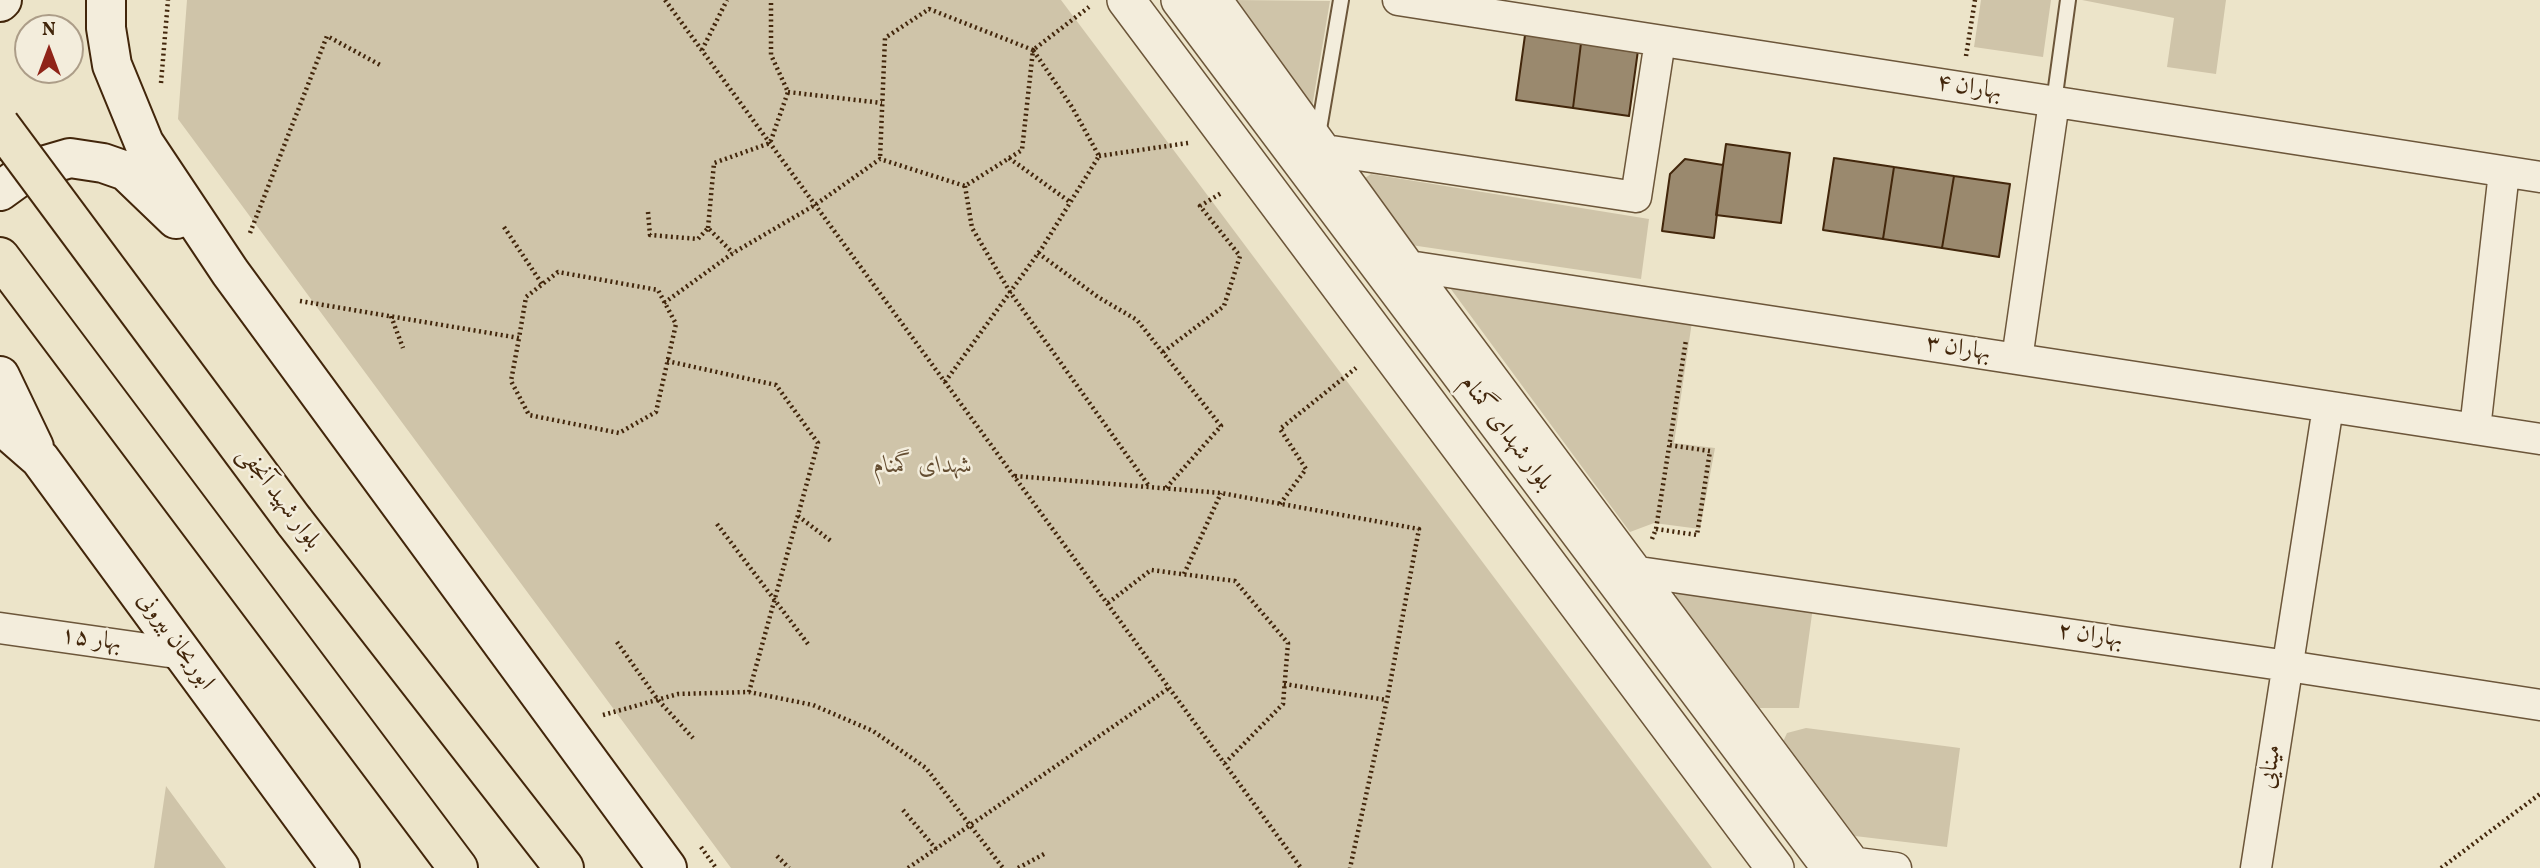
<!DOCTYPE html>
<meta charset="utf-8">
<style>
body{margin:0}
#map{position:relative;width:2540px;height:868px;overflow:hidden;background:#ece4c9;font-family:Vollkorn,serif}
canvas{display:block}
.north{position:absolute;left:14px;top:14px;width:70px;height:70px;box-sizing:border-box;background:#f3eddc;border:2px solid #ac9d88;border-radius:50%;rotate:0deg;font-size:19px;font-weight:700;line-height:28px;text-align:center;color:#42260b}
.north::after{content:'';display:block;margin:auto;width:24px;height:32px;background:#8f2418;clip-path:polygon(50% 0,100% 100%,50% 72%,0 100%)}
</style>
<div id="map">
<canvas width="2540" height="868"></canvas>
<div class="north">N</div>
</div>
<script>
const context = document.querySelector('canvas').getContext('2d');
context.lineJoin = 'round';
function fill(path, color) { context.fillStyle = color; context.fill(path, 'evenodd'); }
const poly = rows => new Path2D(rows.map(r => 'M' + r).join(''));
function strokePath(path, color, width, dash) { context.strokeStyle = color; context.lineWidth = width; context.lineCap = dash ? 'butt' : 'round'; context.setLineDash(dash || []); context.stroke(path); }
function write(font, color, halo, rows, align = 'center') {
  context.font = font + ' Vollkorn,Amiri,serif'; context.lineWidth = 5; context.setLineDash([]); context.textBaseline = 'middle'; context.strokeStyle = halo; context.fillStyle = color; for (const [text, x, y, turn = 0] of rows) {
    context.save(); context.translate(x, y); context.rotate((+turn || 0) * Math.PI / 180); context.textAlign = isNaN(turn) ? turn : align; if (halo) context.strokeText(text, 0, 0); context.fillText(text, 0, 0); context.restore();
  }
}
const green = poly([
 [187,0,1061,0,1712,868,731,868,178,119],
 [1233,0,1330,1,1312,107],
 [1981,0,2051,0,2043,57,1974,47],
 [2082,0,2226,0,2216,74,2167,67,2174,18],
 [1371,174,1649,219,1641,279,1411,245,1365,178],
 [1442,277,1693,315,1674,443,1715,448,1700,529,1654,523,1630,532],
 [1677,586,1813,607,1799,708,1753,708,1675,600],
 [1806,728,1960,748,1947,847,1855,836,1782,744,1787,733],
 [166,786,226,868,154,868]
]);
const building = poly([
 [1526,28,1582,35,1573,108,1516,100,1526,28],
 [1582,35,1639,43,1629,116,1573,108,1582,35],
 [1726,144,1790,153,1781,223,1716,215,1726,144],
 [1834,158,1894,167,1883,239,1823,230,1834,158],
 [1685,159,1723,165,1714,238,1662,231,1670,174,1685,159],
 [1894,167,1954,176,1942,248,1883,239,1894,167],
 [1954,176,2010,184,1999,257,1942,248,1954,176]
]);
const path = poly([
 [665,0,1301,868],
 [702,50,727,0],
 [1966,56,1975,0],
 [161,83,168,0],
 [788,92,882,103],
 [1099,156,1188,143],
 [1009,158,1070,202],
 [965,186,972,228,1010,292,1149,486],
 [648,212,650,235,698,239,708,228,733,253],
 [504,227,542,284],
 [708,228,714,163,770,143,788,92,771,55,771,0],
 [250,233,327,36,382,66],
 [1038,253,1098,297,1137,320,1221,426,1166,488],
 [300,301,519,338,526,297,558,272,658,290,676,324,656,412,619,433,529,415,511,381,519,338],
 [664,303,733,253,815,205,880,159,965,186,1022,150,1033,50,929,9,885,38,880,159],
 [391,316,403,348],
 [1163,352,1224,306,1240,256,1200,206,1223,192],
 [667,361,776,385,818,443,749,692],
 [945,382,1042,248,1099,156,1072,107,1033,50,1089,7],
 [1015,476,1221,493,1419,529,1387,700,1350,868],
 [1280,504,1306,469,1280,429,1356,368],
 [798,516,831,541],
 [717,524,808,644],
 [1656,529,1697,535,1710,451,1669,445],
 [1652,539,1656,529,1686,340],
 [1184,574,1221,493],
 [1108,603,1151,570,1235,581,1288,643,1283,704,1225,763],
 [617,642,658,700,693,738],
 [1284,684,1387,700],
 [603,715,678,694,749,692,813,705,873,731,926,768,1003,868],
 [903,810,936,849],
 [701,847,716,868],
 [777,856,789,868],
 [908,868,1169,688],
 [1018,868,1046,853],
 [2441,868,2540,794]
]);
const service = poly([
 [2054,102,2068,0],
 [1318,135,1341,0]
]);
const minor = poly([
 [1217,0,1410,267,1854,862],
 [1398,0,2540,177],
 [1325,150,1636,197,1660,41],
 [1376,261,2540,439],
 [2017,359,2054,102],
 [2475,429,2504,172],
 [1639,572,2288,666,2540,705],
 [0,628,183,654],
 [1834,860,1896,868],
 [2256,868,2328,407]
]);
const tertiary = poly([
 [1126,0,1775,868],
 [1180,0,1831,868]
]);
const secondary = poly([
 [106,0,106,28,112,65,144,143,230,272,667,868],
 [0,2,2,0],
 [0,191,29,170,70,158,103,163,126,171,176,219],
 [0,376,34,447],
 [0,424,40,459,340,868]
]);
const primary = poly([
 [0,257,458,868],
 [294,521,564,868]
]);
const primaryBridge = poly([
 [0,125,294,521]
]);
const streetNames = [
 ["بهاران ۴",1969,89,9],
 ["بهاران ۳",1958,350,9],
 ["بلوار شهدای گمنام",1505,434,53],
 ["بلوار شهید آنجفی",278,499,53],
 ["بهاران ۲",2090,637,8],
 ["بهار ۱۵",91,641,8],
 ["ابوریحان بیرونی",174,642,54],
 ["مینایی",2272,767,-81]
];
const parkNames = [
 ["شهدای گمنام",923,468]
];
fill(green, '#cfc4a9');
fill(building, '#9a896e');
strokePath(building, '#42260b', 2);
strokePath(service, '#6c563a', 18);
strokePath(minor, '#6c563a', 33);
strokePath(tertiary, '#6c563a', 40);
strokePath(secondary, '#42260b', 42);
strokePath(primary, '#42260b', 42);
strokePath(path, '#42260b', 4.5, [2, 3.5]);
strokePath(service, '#f3eddc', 14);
strokePath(minor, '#f3eddc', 30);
strokePath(tertiary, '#f3eddc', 37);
strokePath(secondary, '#f3eddc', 38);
strokePath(primary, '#ece4c9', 38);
strokePath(primaryBridge, '#42260b', 42, []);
strokePath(primaryBridge, '#ece4c9', 38);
write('24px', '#42260b', '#f3eddc', streetNames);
write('italic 24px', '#654e32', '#f3eddc', parkNames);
</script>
